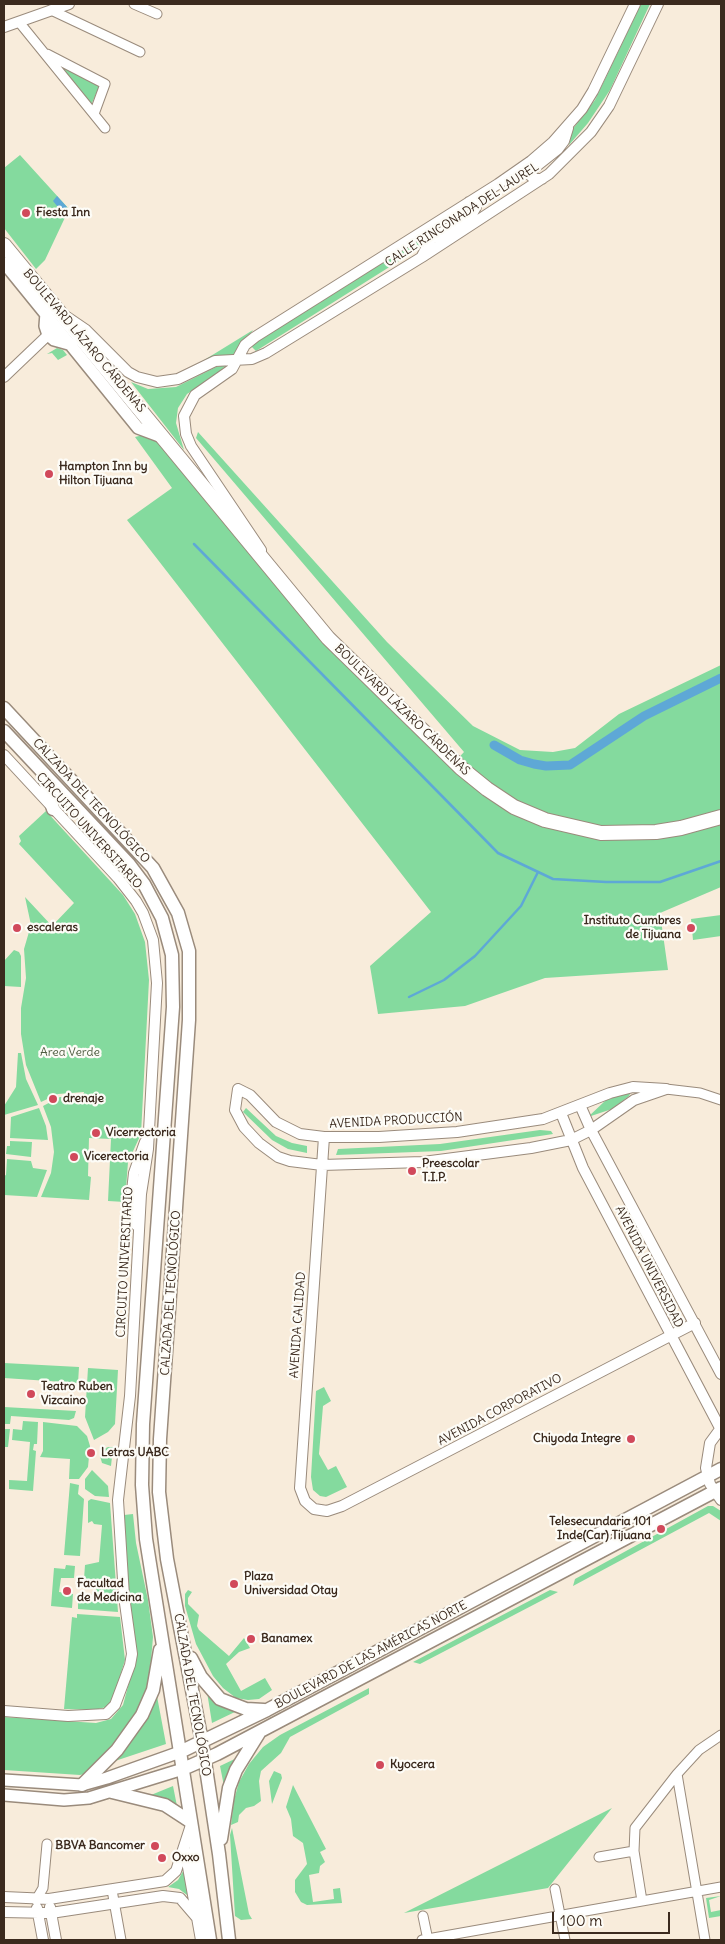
<!DOCTYPE html>
<meta charset="utf-8">
<style>
body{margin:0}
#map{position:relative;width:725px;height:1944px;overflow:hidden;background:#f8ecdb;font-family:Delius,sans-serif}
canvas{display:block}
.frame{position:absolute;inset:0;border:5px solid #3b2a1e;pointer-events:none}
.scale{position:absolute;left:552px;top:1912px;width:118px;height:22px;box-sizing:border-box;border:2px solid #3b2a1e;border-top:0;padding-left:6px;font-size:15px;line-height:18px;white-space:nowrap;color:#3b2a1e;-webkit-text-stroke:4px #fdfcf7;paint-order:stroke}
</style>
<div id="map">
<canvas width="725" height="1944"></canvas>
<div class="frame"></div>
<div class="scale">100 m</div>
</div>
<script>
const context = document.querySelector('canvas').getContext('2d');
context.lineJoin = 'round';
function fill(path, color) { context.fillStyle = color; context.fill(path, 'evenodd'); }
const poly = rows => new Path2D(rows.map(r => 'M' + r).join(''));
function strokePath(path, color, width, dash) { context.strokeStyle = color; context.lineWidth = width; context.lineCap = dash ? 'butt' : 'round'; context.setLineDash(dash || []); context.stroke(path); }
function write(font, color, halo, rows, align = 'center') {
  context.font = font + ' Delius,sans-serif'; context.lineWidth = 4.5; context.setLineDash([]); context.textBaseline = 'middle'; context.strokeStyle = halo; context.fillStyle = color; for (const [text, x, y, turn = 0] of rows) {
    context.save(); context.translate(x, y); context.rotate((+turn || 0) * Math.PI / 180); context.textAlign = isNaN(turn) ? turn : align; if (halo) context.strokeText(text, 0, 0); context.fillText(text, 0, 0); context.restore();
  }
}
const green = poly([
 [641,4,650,4,610,90,588,123,569,145,572,130,595,100],
 [60,66,100,85,91,105],
 [20,155,69,209,45,260,36,269,4,228,4,168],
 [426,236,418,249,256,351,250,345],
 [253,330,233,356,201,362],
 [57,348,63,350,67,355,58,360,52,353,47,354],
 [226,365,218,374,187,394,178,408,176,423,184,450,131,382,148,389,176,387,216,367],
 [198,432,387,642,473,726,520,750,553,752,575,748,619,714,721,665,721,887,660,913,668,970,545,978,465,1006,378,1014,370,966,431,912,127,520,172,488,135,437,143,435,157,441,451,766,464,752,196,438],
 [46,811,123,895,135,914,145,942,149,980,141,1134,128,1162,125,1202,108,1201,111,1139,89,1138,88,1176,91,1177,89,1200,41,1197,51,1173,54,1152,51,1127,43,1106,60,1097,83,1096,84,1092,58,1094,41,1102,26,1065,21,1034,21,1008,26,978,24,949,31,925,25,897,52,926,74,903,19,844,21,841,19,836],
 [721,915,721,936,693,940,691,919],
 [14,950,19,952,21,956,21,987,4,986,4,961],
 [18,1053,21,1053,26,1079,38,1105,4,1115,4,1106,16,1087],
 [628,1093,630,1094,629,1096,612,1109,588,1117,606,1100],
 [39,1108,46,1126,48,1140,10,1138,11,1117],
 [246,1108,276,1136,292,1143,307,1146,307,1153,288,1149,272,1140,243,1112],
 [540,1130,551,1131,553,1134,441,1151,336,1155,338,1149,440,1144],
 [10,1141,32,1142,31,1157,6,1154,7,1146,10,1146],
 [7,1159,31,1161,33,1168,47,1170,37,1197,4,1195,4,1176,6,1175],
 [4,1363,79,1367,78,1383,4,1378],
 [88,1368,118,1370,115,1424,108,1432,94,1440,85,1417],
 [324,1387,331,1401,323,1406,319,1454,328,1470,336,1466,347,1487,326,1497,320,1496,313,1490,311,1477,316,1391],
 [4,1407,76,1411,74,1418,69,1420,11,1416,10,1424,4,1424],
 [23,1421,38,1422,37,1444,34,1444,33,1450,36,1451,33,1491,9,1489,9,1480,27,1481,30,1442,12,1440,13,1429,22,1430],
 [43,1422,77,1426,87,1436,90,1446,88,1467,79,1479,69,1479,70,1459,40,1457,43,1451],
 [4,1429,10,1429,8,1447,4,1447],
 [108,1447,113,1447,111,1466,102,1463,100,1456,102,1450],
 [92,1470,108,1486,109,1497,95,1496,85,1489,85,1479],
 [70,1483,79,1485,78,1494,84,1499,80,1556,64,1555],
 [91,1499,110,1503,118,1612,78,1609,78,1594,96,1595,97,1580,84,1579,85,1565,99,1562,102,1525,94,1524,92,1521,88,1523,88,1501],
 [708,1506,713,1506,721,1511,721,1521,709,1513,573,1586,575,1579],
 [133,1514,136,1543,148,1600,153,1637,149,1684,143,1703,122,1737,84,1774,80,1775,4,1770,4,1717,96,1723,111,1719,123,1705,137,1653,129,1595,124,1515],
 [66,1565,75,1566,74,1578,61,1578,59,1592,73,1594,72,1608,51,1606,54,1568,65,1569],
 [188,1590,192,1592,188,1598,188,1604,199,1615,197,1626,199,1630,229,1656,244,1638,250,1648,239,1652,226,1664,241,1691,265,1678,272,1690,259,1699,248,1700,236,1698,223,1688,213,1676,196,1644,185,1606,185,1594],
 [550,1590,558,1592,420,1664,413,1662],
 [77,1614,120,1617,125,1660,113,1699,106,1707,95,1710,64,1709,72,1617,77,1618],
 [369,1688,369,1694,290,1737,281,1753,261,1771,259,1781,261,1801,254,1806,246,1808,239,1815,238,1822,231,1825,234,1800,239,1782,249,1764,263,1747,280,1735],
 [156,1691,166,1744,109,1763],
 [207,1692,237,1711,212,1723],
 [241,1756,225,1791,220,1766],
 [274,1771,281,1774,282,1778,272,1804,269,1781],
 [293,1785,326,1849,320,1852,325,1862,320,1866,319,1873,309,1875,313,1902,334,1899,333,1889,340,1888,342,1903,307,1905,301,1902,295,1892,295,1880,307,1864,303,1843,293,1836,291,1819,286,1807],
 [173,1786,178,1811,167,1799,151,1795],
 [612,1808,548,1888,404,1913],
 [232,1828,249,1914,252,1919,241,1920,235,1916,230,1835],
 [186,1866,191,1898,179,1889,168,1887,178,1880],
 [721,1896,709,1900,711,1912,721,1910,721,1916,709,1918,706,1898]
]);
const water = poly([
 [57,196,67,207,62,212,53,201]
]);
const stream = poly([
 [194,544,498,853,553,879,606,882,660,882,721,861],
 [409,997,444,980,475,956,521,906,538,872]
]);
const canal = poly([
 [494,745,520,760,534,764,546,766,570,765,644,716,721,678]
]);
const minor = poly([
 [134,4,157,14],
 [51,10,140,52],
 [19,22,105,128],
 [47,54,105,84,94,114],
 [666,1089,700,1093,721,1100],
 [677,1774,705,1940],
 [599,1857,634,1851],
 [555,1889,565,1940],
 [112,1890,121,1940],
 [36,1900,43,1888,47,1844],
 [642,1901,634,1851,635,1828,677,1774,699,1750,721,1735],
 [423,1916,428,1940],
 [422,1940,721,1887]
]);
const tertiary = poly([
 [4,27,69,4],
 [542,179,534,179,530,175,534,168,558,149,564,141,568,128],
 [422,256,431,239,472,214,476,207,475,203,469,202],
 [64,315,86,330,128,372,137,377,157,382,178,379,215,361,252,359,266,353,422,257,549,174,591,132,609,106,658,4],
 [4,377,48,335],
 [261,550,191,446,186,434,184,416,195,395,232,369,245,345,255,337,498,184,531,161,553,142,582,109,593,91,635,4],
 [4,755,118,878,136,901,143,913,153,940,157,983,148,1149,141,1194,130,1396,118,1500,124,1596,132,1654,130,1665,115,1705,106,1714,68,1716,4,1711],
 [633,1087,666,1089,634,1100,591,1130,571,1140,531,1148,423,1162,322,1165,290,1161,278,1157,259,1143,244,1127,235,1110,238,1089,250,1095,276,1122,300,1134,324,1137,379,1137,457,1132,543,1119,610,1093,633,1087],
 [580,1105,591,1130,721,1374],
 [561,1113,583,1168,720,1428],
 [324,1137,300,1488,305,1501,314,1509,327,1511,342,1506,695,1323],
 [136,1225,132,1191,134,1173,145,1142],
 [721,1428,710,1443,706,1468,710,1484,721,1500],
 [185,1850,201,1940],
 [4,1897,49,1899,165,1881,176,1871,191,1825],
 [50,1907,56,1940],
 [37,1908,43,1940],
 [4,1912,51,1913,163,1896,180,1898,198,1919]
]);
const secondary = poly([
 [4,263,138,428,162,437],
 [46,313,45,326,48,335,54,340,72,345],
 [4,1780,82,1785,107,1778,180,1752],
 [4,1795,64,1800,89,1798,183,1769]
]);
const primary = poly([
 [4,708,153,868,178,913,189,951,189,1020,160,1439,159,1492,167,1559,202,1742,219,1854,229,1940],
 [4,731,129,864,144,884,162,918,172,955,173,1007,143,1424,142,1485,146,1539,210,1940],
 [43,774,53,809],
 [191,1658,201,1677,220,1699,246,1709,264,1710],
 [180,1752,267,1710,721,1469],
 [183,1769,217,1754,721,1488],
 [82,1785,117,1750,142,1715,153,1690,160,1650],
 [112,1792,165,1805,191,1822],
 [221,1839,229,1788,236,1770,259,1733]
]);
const trunk = poly([
 [4,245,328,638,461,768,487,789,514,807,545,820,601,833,656,832,681,828,721,817]
]);
const markers = [
 [26,213,5,"#d1495b"],
 [49,474,5,"#d1495b"],
 [17,928,5,"#d1495b"],
 [691,928,5,"#d1495b"],
 [53,1099,5,"#d1495b"],
 [96,1133,5,"#d1495b"],
 [74,1157,5,"#d1495b"],
 [412,1171,5,"#d1495b"],
 [31,1394,5,"#d1495b"],
 [631,1439,5,"#d1495b"],
 [91,1453,5,"#d1495b"],
 [661,1529,5,"#d1495b"],
 [234,1584,5,"#d1495b"],
 [67,1591,5,"#d1495b"],
 [251,1639,5,"#d1495b"],
 [380,1765,5,"#d1495b"],
 [155,1846,5,"#d1495b"],
 [162,1858,5,"#d1495b"]
];
const poiNames = [
 ["Fiesta Inn",36,213],
 ["Hampton Inn by",59,467],
 ["Hilton Tijuana",59,481],
 ["Instituto Cumbres",681,921,"right"],
 ["de Tijuana",681,935,"right"],
 ["escaleras",27,928],
 ["drenaje",63,1099],
 ["Vicerrectoria",106,1133],
 ["Vicerectoria",84,1157],
 ["Preescolar",422,1164],
 ["T.I.P.",422,1178],
 ["Teatro Ruben",41,1387],
 ["Vizcaino",41,1401],
 ["Chiyoda Integre",621,1439,"right"],
 ["Letras UABC",101,1453],
 ["Telesecundaria 101",651,1522,"right"],
 ["Inde(Car) Tijuana",651,1536,"right"],
 ["Plaza",244,1577],
 ["Universidad Otay",244,1591],
 ["Facultad",77,1584],
 ["de Medicina",77,1598],
 ["Banamex",261,1639],
 ["Kyocera",390,1765],
 ["BBVA Bancomer",145,1846,"right"],
 ["Oxxo",172,1858]
];
const streetNames = [
 ["CALLE RINCONADA DEL LAUREL",462,215,-33],
 ["BOULEVARD LÁZARO CÁRDENAS",84,341,50],
 ["BOULEVARD LÁZARO CÁRDENAS",402,710,44],
 ["CALZADA DEL TECNOLÓGICO",91,801,47],
 ["CIRCUITO UNIVERSITARIO",89,831,48],
 ["AVENIDA PRODUCCIÓN",396,1121,-3],
 ["CIRCUITO UNIVERSITARIO",125,1262,-87],
 ["AVENIDA UNIVERSIDAD",649,1267,63],
 ["CALZADA DEL TECNOLÓGICO",171,1293,-86],
 ["AVENIDA CALIDAD",298,1325,-86],
 ["AVENIDA CORPORATIVO",500,1410,-28],
 ["BOULEVARD DE LAS AMÉRICAS NORTE",371,1655,-28],
 ["CALZADA DEL TECNOLÓGICO",192,1695,80]
];
const parkNames = [
 ["Area Verde",70,1053]
];
fill(green, '#84da9e');
fill(water, '#5ea8d6');
strokePath(stream, '#5ea8d6', 2.5);
strokePath(canal, '#5ea8d6', 9);
strokePath(minor, '#9a8b7c', 11);
strokePath(tertiary, '#9a8b7c', 12);
strokePath(secondary, '#9a8b7c', 14);
strokePath(primary, '#9a8b7c', 15);
strokePath(trunk, '#9a8b7c', 16);
strokePath(minor, '#fff', 9);
strokePath(tertiary, '#fff', 10);
strokePath(secondary, '#fff', 11);
strokePath(primary, '#fff', 12);
strokePath(trunk, '#fff', 14);
for (const [x, y, r, color] of markers) { const dot = new Path2D(); dot.arc(x, y, r, 0, 2 * Math.PI); context.fillStyle = color; context.fill(dot); strokePath(dot, '#fdfcf7', 2); }
write('bold 12px', '#3b2a1e', '#fdfcf7', poiNames, 'left');
write('12px', '#3b2a1e', '#fdfcf7', streetNames);
write('12px', '#515f44', '#fdfcf7', parkNames);
</script>
